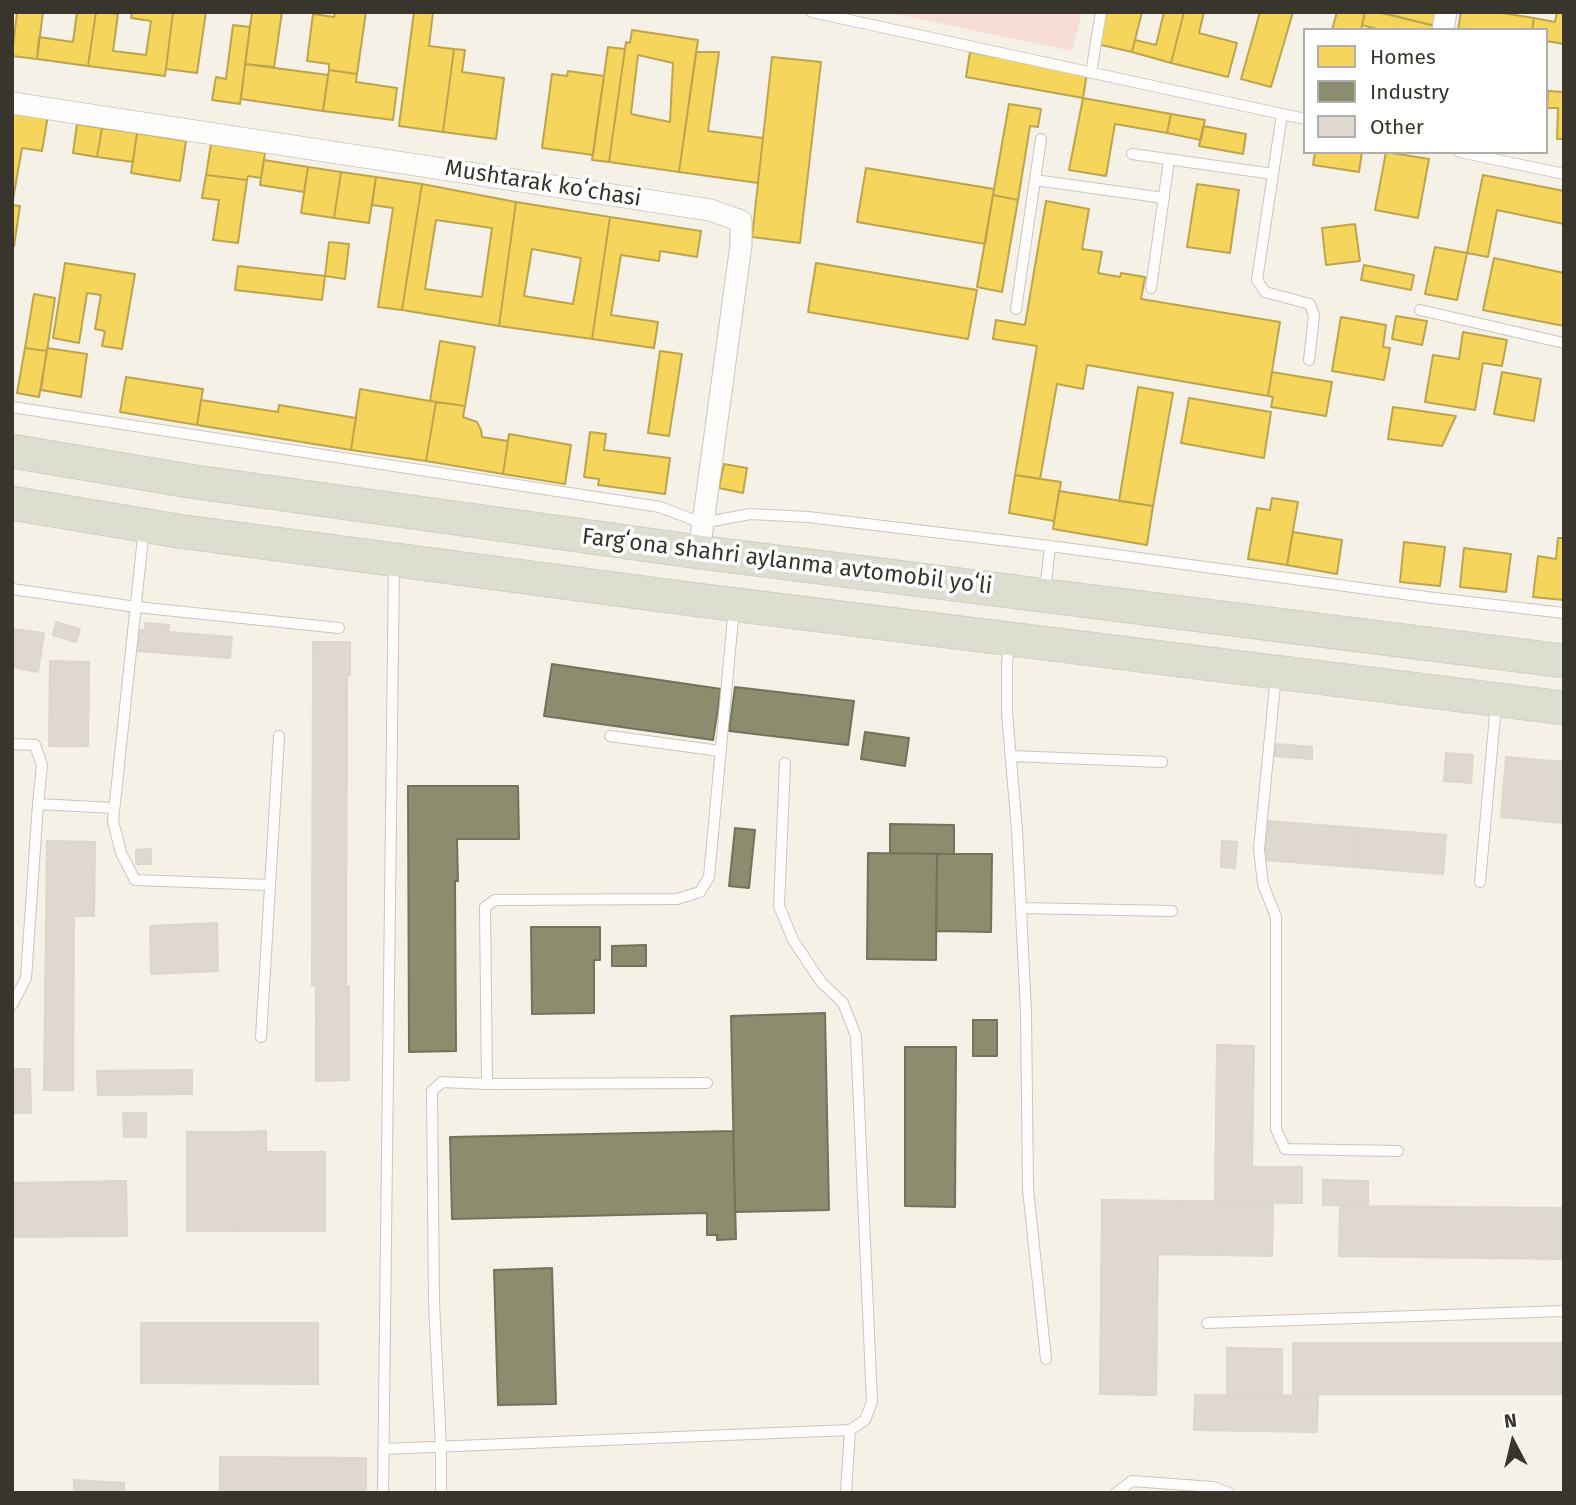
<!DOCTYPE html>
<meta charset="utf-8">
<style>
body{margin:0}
#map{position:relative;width:1576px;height:1505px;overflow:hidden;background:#f6f1e6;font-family:"Fira Sans",sans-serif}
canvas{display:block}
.frame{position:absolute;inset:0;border:14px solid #38352d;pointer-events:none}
.legend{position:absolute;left:1303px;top:28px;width:245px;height:126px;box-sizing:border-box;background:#fff;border:2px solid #afaeab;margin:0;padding:9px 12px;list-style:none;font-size:21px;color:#38352d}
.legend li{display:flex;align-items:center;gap:14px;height:35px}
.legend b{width:35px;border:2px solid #afaeab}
.north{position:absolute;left:1478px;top:1407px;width:70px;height:70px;-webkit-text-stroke:5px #fff;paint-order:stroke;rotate:353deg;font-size:19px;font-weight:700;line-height:28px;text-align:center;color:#38352d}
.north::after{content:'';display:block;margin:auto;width:24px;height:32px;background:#38352d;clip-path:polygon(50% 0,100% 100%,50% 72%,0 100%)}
</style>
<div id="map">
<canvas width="1576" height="1505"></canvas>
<div class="frame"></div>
<ul class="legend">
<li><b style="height:19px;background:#f6d55c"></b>Homes</li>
<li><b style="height:19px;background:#8c8c6e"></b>Industry</li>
<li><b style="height:19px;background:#ded8d0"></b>Other</li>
</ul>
<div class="north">N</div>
</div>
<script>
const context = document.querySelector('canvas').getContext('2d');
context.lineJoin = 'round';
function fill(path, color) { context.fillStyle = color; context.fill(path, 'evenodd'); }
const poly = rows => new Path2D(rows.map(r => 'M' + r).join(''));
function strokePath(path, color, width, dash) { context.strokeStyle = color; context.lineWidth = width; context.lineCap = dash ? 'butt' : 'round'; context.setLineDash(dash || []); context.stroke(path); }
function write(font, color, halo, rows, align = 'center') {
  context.font = font + ' "Fira Sans",sans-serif'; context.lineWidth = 7; context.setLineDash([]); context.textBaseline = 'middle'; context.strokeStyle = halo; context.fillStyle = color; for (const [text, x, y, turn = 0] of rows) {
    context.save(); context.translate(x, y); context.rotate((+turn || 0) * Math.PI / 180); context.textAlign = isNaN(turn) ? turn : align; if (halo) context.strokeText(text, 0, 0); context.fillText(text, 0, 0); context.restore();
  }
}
const green = poly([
 [886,12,1082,12,1072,51]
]);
const homes = poly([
 [17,12,43,12,37,59,12,56,17,12],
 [77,12,96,12,88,66,37,59,39,37,73,42,77,12],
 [96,12,118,14,113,51,146,55,151,21,131,18,132,12,173,12,165,76,88,66,96,12],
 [173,12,206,12,197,73,166,69,173,12],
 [252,12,282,12,274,67,245,64,252,12],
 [335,12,366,12,357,74,329,70,329,64,307,61,313,14,334,17,335,12],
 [414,12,433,12,429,46,454,49,443,132,399,126,414,12],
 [1105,12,1142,12,1132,52,1097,44,1105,12],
 [1164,12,1184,12,1171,63,1132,52,1135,40,1156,45,1164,12],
 [1184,12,1204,12,1199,33,1237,43,1228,77,1171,63,1184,12],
 [1260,12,1293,12,1271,87,1241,79,1260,12],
 [1337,12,1365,12,1361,30,1332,30,1337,12],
 [1365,12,1377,12,1435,26,1434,30,1380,30,1362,25,1365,12],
 [1380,12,1438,12,1435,26,1380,12],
 [1461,12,1496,12,1534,18,1532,30,1458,30,1461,12],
 [1557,12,1564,12,1564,44,1546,41,1546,30,1532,30,1534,18,1555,22,1557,12],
 [233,25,250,27,240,104,212,100,216,77,226,79,233,25],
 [632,30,698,40,679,172,609,162,626,42,630,43,632,30],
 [638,55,673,63,670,122,631,114,638,55],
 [608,47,625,49,609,162,592,160,608,47],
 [454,49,465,50,462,72,504,78,496,139,443,132,454,49],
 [696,52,719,52,708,131,763,138,758,183,679,172,696,52],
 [970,52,1087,73,1083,98,966,77,970,52],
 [772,57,821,62,800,243,752,237,772,57],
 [245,64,328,75,323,111,241,99,245,64],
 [329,70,357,74,356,82,397,88,393,120,323,111,329,70],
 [568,71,604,76,593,155,542,148,552,74,567,76,568,71],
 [1548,91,1564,92,1564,139,1557,139,1558,108,1547,108,1548,91],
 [1083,98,1171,114,1167,133,1115,124,1106,176,1069,170,1083,98],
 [1009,104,1041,109,1038,127,1030,126,1018,200,993,195,1009,104],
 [12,109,48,115,42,151,22,148,12,205,12,109],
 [1171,114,1205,120,1201,140,1167,133,1171,114],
 [77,124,102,128,97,157,73,153,77,124],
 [1203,126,1246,134,1243,154,1199,146,1203,126],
 [102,128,137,133,133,162,97,157,102,128],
 [137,133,186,141,180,181,131,173,137,133],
 [211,144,265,153,261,178,248,176,247,180,206,175,211,144],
 [1315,152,1362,152,1359,172,1313,165,1315,152],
 [1386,152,1429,159,1418,218,1375,210,1386,152],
 [264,160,308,167,304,192,260,185,264,160],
 [308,167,341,172,334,218,301,213,308,167],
 [866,168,994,189,985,244,857,222,866,168],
 [341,172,376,177,369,223,334,218,341,172],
 [206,175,247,180,238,243,213,240,219,200,202,198,206,175],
 [1483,175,1564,191,1564,224,1497,210,1488,257,1467,253,1483,175],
 [376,177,422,184,402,310,378,307,393,208,372,205,376,177],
 [422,184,516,202,499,326,402,310,422,184],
 [436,220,492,228,482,297,425,289,436,220],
 [1197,184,1239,190,1230,253,1187,247,1197,184],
 [993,195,1018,200,1002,292,977,287,993,195],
 [1046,201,1089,209,1082,249,1102,252,1098,273,1120,277,1121,273,1145,277,1141,299,1280,322,1268,396,1087,365,1083,389,1057,384,1040,479,1015,475,1037,346,993,339,996,320,1025,325,1046,201],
 [516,202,610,217,592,339,499,326,516,202],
 [532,249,581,258,573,304,524,296,532,249],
 [12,205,20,206,14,246,12,246,12,205],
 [610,217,701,231,697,257,660,251,659,261,621,255,611,315,658,322,654,348,592,339,610,217],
 [1355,224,1360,261,1326,265,1322,228,1355,224],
 [329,242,349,244,345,279,325,276,329,242],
 [1435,247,1467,253,1457,300,1425,294,1435,247],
 [1494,258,1564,273,1564,326,1483,310,1494,258],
 [65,263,135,274,122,349,102,346,105,331,95,329,101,295,87,293,79,343,53,338,65,263],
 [816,263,977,290,968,339,808,312,816,263],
 [1364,265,1414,275,1411,290,1361,280,1364,265],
 [238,266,325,276,322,300,235,290,238,266],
 [34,294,55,298,47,351,25,348,34,294],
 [1396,316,1427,321,1422,345,1392,339,1396,316],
 [1341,317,1386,325,1383,347,1390,348,1384,380,1332,371,1341,317],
 [1463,332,1507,340,1502,366,1483,363,1475,410,1425,402,1433,355,1459,359,1463,332],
 [440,341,475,347,465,406,430,401,440,341],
 [25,348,47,351,39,397,17,393,25,348],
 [47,348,87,354,81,397,41,390,47,348],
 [660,351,682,354,669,436,648,433,660,351],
 [1272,372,1332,382,1326,416,1271,407,1273,397,1268,396,1272,372],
 [1502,372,1541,379,1534,421,1494,414,1502,372],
 [126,377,203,389,197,425,120,412,126,377],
 [1138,387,1173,393,1153,506,1119,501,1138,387],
 [360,389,436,402,426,461,351,450,360,389],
 [1189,398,1271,412,1264,458,1181,443,1189,398],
 [201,400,278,412,279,405,356,418,351,450,197,425,201,400],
 [436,402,465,406,463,417,477,422,481,430,482,437,508,441,503,474,426,461,436,402],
 [1393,407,1456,416,1442,446,1388,439,1393,407],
 [590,432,606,434,604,450,670,458,665,494,598,485,599,479,584,477,590,432],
 [509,434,571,445,565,484,503,474,509,434],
 [724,464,747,468,743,493,719,488,724,464],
 [1015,475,1061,482,1054,521,1009,513,1015,475],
 [1059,491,1153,506,1147,545,1053,529,1059,491],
 [1272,498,1298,502,1287,565,1248,559,1257,508,1270,510,1272,498],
 [1293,532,1342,540,1337,574,1287,565,1293,532],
 [1558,538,1564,538,1564,600,1533,597,1538,556,1556,559,1558,538],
 [1404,542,1445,547,1440,586,1400,582,1404,542],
 [1464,548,1511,554,1506,592,1460,587,1464,548]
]);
const industry = poly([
 [552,664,721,689,713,740,544,716,552,664],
 [735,687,854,701,848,745,729,731,735,687],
 [865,732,909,738,905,766,861,759,865,732],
 [408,786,518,786,519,839,457,839,458,881,455,881,456,1051,409,1052,408,786],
 [890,824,954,825,954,854,890,853,890,824],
 [735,828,755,830,749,888,729,886,735,828],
 [868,853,937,854,936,960,867,959,868,853],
 [937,854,992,854,991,932,936,931,937,854],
 [531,927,600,927,600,960,594,960,594,1013,532,1014,531,927],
 [646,945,646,966,612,966,612,946,646,945],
 [825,1013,829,1210,735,1212,731,1016,825,1013],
 [973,1020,997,1020,997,1056,973,1056,973,1020],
 [905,1047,956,1047,955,1207,905,1206,905,1047],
 [733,1131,736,1239,717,1240,717,1235,707,1235,707,1213,452,1219,450,1137,733,1131],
 [552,1268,556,1404,498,1405,494,1270,552,1268]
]);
const building = poly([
 [56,622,80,629,76,642,53,635,56,622],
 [145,623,169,625,168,632,232,637,230,658,136,651,138,630,145,630,145,623],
 [12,629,44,633,38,672,12,667,12,629],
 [313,642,350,642,350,675,347,675,346,986,312,986,313,642],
 [50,661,89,662,88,746,49,746,50,661],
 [1276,744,1312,747,1312,759,1275,756,1276,744],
 [1446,753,1473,755,1471,783,1444,781,1446,753],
 [1506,757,1564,762,1564,823,1501,817,1506,757],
 [1267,821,1358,828,1354,867,1264,860,1267,821],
 [1358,828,1446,835,1443,874,1354,867,1358,828],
 [47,841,95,842,94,916,74,916,73,1090,44,1090,47,841],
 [1222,841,1237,842,1235,868,1221,867,1222,841],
 [151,849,151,864,136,864,136,850,151,849],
 [217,923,218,971,151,974,150,926,217,923],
 [316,986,349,986,349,1022,316,1022,316,986],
 [316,1022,349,1022,349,1080,316,1081,316,1022],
 [1217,1045,1254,1046,1252,1167,1302,1167,1302,1203,1215,1202,1217,1045],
 [12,1069,30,1069,31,1113,12,1113,12,1069],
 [192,1070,192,1094,98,1095,97,1071,192,1070],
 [123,1113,146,1113,146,1137,124,1137,123,1113],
 [266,1131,266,1152,325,1152,325,1190,239,1190,239,1132,266,1131],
 [187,1132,239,1132,239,1231,187,1231,187,1132],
 [1323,1180,1368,1181,1368,1206,1323,1205,1323,1180],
 [126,1181,127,1236,12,1237,12,1183,126,1181],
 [239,1190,325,1190,325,1231,239,1231,239,1190],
 [1102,1200,1273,1202,1272,1256,1158,1254,1156,1395,1100,1394,1102,1200],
 [1340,1206,1564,1208,1564,1259,1339,1256,1340,1206],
 [141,1323,318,1323,318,1384,141,1383,141,1323],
 [1293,1343,1564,1343,1564,1394,1293,1394,1293,1343],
 [1227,1348,1282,1349,1282,1396,1227,1395,1227,1348],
 [1195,1395,1318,1396,1317,1432,1194,1430,1195,1395],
 [220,1457,366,1458,366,1493,220,1493,220,1457],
 [74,1480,124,1483,124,1493,74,1493,74,1480]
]);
const service = poly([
 [812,12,1305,119],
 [1091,73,1101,12],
 [1282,114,1257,280,1265,292,1310,304,1314,316,1309,360],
 [1460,152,1564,174],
 [1132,154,1273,174],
 [1035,180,1164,198],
 [1151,288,1169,160],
 [1016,309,1041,139],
 [1420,310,1564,343],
 [12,407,660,507,702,523,750,514,808,517,1050,546,1434,598,1564,613],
 [144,528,113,821,121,853,135,880,270,885],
 [12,589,136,607,339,628],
 [1045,592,1050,546],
 [1010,643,1007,662,1007,713,1017,830,1026,1012,1028,1189,1046,1359],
 [1276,675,1259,849,1263,884,1276,917,1276,1129,1285,1149,1398,1151],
 [610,736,720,751],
 [12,744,35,745,42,765,38,804],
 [1011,756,1162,762],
 [1480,882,1496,704],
 [1021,908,1172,911],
 [12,1005,26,978,38,804,114,808],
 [261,1037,279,736],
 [487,1084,707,1083],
 [1207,1323,1564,1311],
 [383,1449,850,1430,865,1420,872,1402,856,1036,843,1003,821,982,793,940,779,906,785,763],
 [383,1493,394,562],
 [441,1493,441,1447,434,1303,432,1091,442,1082,487,1084,485,907,495,900,677,899,700,892,709,877,734,607],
 [846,1493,850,1430],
 [1116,1493,1132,1481,1213,1487,1229,1493]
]);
const minor = poly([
 [1443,30,1446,12],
 [12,103,710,210,741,221,741,245,699,552]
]);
const trunk = poly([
 [12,451,189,481,699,552,1564,661],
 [12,503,178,531,698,600,1564,708]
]);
const streetNames = [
 ["Mushtarak koʻchasi",543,184,9],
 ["Fargʻona shahri aylanma avtomobil yoʻli",787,562,7]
];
fill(green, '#f8ddd6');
fill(homes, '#f6d55c');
strokePath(homes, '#bda54e', 2);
fill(industry, '#8c8c6e');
strokePath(industry, '#73725a', 2);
fill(building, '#ded8d0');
strokePath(building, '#dbd6ce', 2);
strokePath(service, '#c9c6bd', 12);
strokePath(minor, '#c9c6bd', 23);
strokePath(trunk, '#d0cec8', 35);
strokePath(service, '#fefdfb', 10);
strokePath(minor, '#fefdfb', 21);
strokePath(trunk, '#dcded0', 33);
write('23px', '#38352d', '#fff', streetNames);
</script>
